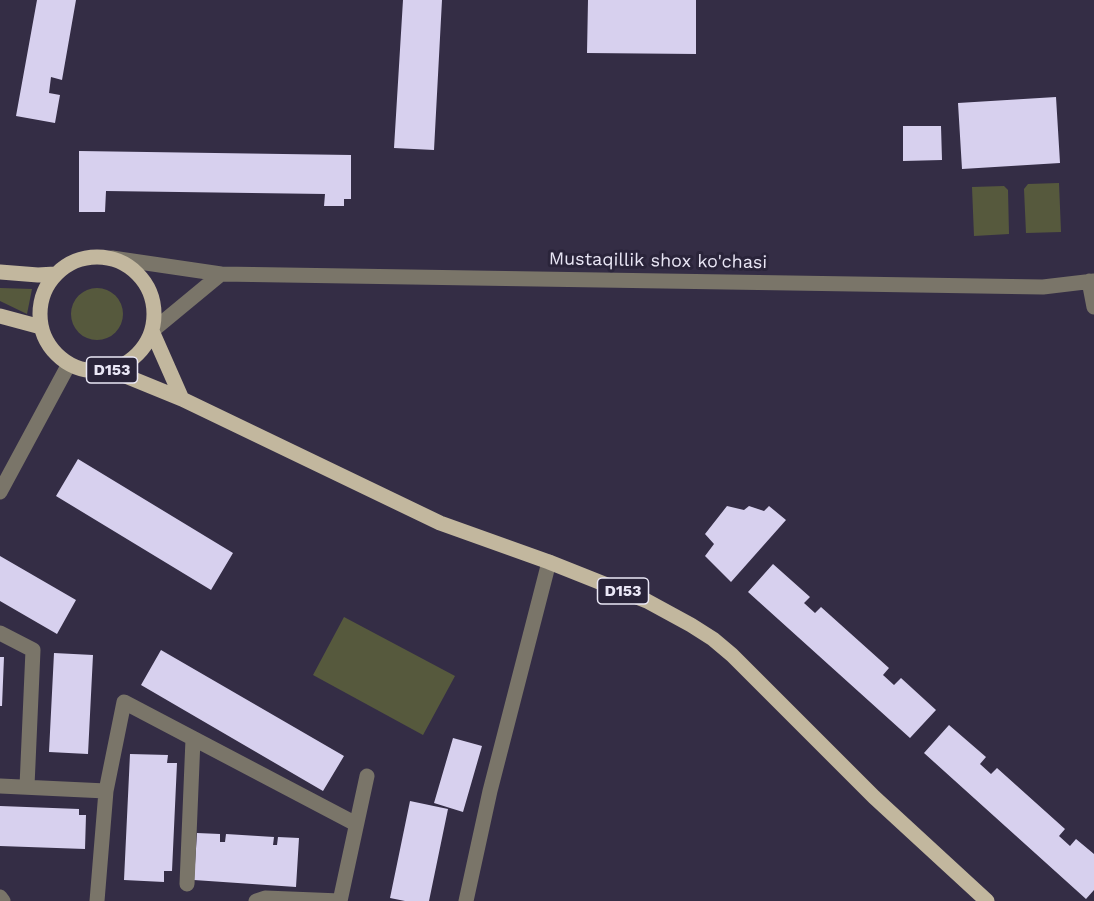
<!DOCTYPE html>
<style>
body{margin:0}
canvas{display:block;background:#342d45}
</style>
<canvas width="1094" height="901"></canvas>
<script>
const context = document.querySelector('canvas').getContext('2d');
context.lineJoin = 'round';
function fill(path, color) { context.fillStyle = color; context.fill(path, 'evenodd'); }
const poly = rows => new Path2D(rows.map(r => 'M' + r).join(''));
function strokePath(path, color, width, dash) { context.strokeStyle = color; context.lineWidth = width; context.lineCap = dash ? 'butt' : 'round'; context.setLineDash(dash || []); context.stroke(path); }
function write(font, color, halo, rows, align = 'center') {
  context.font = font + ' "Work Sans",sans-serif'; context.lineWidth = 6; context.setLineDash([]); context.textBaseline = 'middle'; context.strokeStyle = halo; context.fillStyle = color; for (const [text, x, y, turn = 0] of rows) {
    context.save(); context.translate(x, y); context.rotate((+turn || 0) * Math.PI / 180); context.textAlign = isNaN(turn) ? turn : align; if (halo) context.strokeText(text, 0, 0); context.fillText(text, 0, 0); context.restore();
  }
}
const green = poly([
 [1059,183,1061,232,1026,233,1024,189,1028,184],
 [1004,186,1008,190,1009,234,974,236,972,187],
 '71 314a26 26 0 1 1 52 0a26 26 0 1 1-52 0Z',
 [0,288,32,289,27,314,0,301],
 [344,617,455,676,423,735,313,675]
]);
const building = poly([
 [37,0,76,0,62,80,51,77,49,93,60,95,55,123,16,116],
 [403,0,442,0,434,150,394,148],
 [588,0,696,0,696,54,587,53],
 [1056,97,1060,163,962,169,958,103],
 [903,126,941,126,942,160,903,161],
 [79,151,351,155,351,199,344,199,344,206,324,206,325,194,106,191,105,212,79,212],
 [78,459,233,553,211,590,56,496],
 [727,506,744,510,749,506,764,511,769,506,786,520,731,582,705,556,714,544,705,534],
 [0,556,76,600,57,634,0,601],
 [773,564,810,597,804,603,815,613,821,607,889,668,883,675,894,685,901,678,936,710,910,738,748,592],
 [161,650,344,756,323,791,141,685],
 [54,653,93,655,88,754,49,752],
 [0,657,4,657,2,706,0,706],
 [949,725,986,757,980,764,991,774,997,768,1065,829,1059,836,1070,846,1076,839,1094,854,1094,890,1086,899,924,753],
 [453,738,482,746,463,812,434,803],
 [130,754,168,755,167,763,177,763,172,871,164,871,164,882,124,880],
 [410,801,448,809,429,901,405,901,390,898],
 [0,806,79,809,79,815,86,815,85,849,0,846],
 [197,833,220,834,220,842,225,842,226,834,274,837,273,845,277,845,278,837,299,838,296,887,194,880]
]);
const minor = poly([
 [112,258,221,274,152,331],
 [221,274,1043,287,1094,281],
 [1089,281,1094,307],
 [0,492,69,364],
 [0,633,33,650,27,786],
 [0,786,106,791],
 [187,884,193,739],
 [0,897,3,901],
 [97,901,106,791,124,702,356,824],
 [256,901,265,898,340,901],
 [340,901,367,776],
 [466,901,490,791,549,562]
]);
const major = poly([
 '40 314a57 57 0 1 1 114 0a57 57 0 1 1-114 0Z',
 [0,272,38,275,55,274],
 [0,316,41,327],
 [111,370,182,399,152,331],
 [182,399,440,523,549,562,647,601,691,625,713,639,732,655,874,797,987,901]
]);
const shields = [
 [112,370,51],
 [623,591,51]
];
const shieldNames = [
 ["D153",112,370],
 ["D153",623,591]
];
const streetNames = [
 ["Mustaqillik shox ko'chasi",658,261,1]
];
fill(green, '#56593d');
fill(building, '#d7d0ee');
strokePath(minor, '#7a7569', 15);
strokePath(major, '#c2b79e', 15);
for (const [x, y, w] of shields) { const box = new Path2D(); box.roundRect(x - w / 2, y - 13, w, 26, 4.5); context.fillStyle = '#2a243a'; context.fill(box); strokePath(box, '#eae7f6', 1.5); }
write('bold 16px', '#eae7f6', null, shieldNames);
write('18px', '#eae7f6', '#2a243a', streetNames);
</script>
